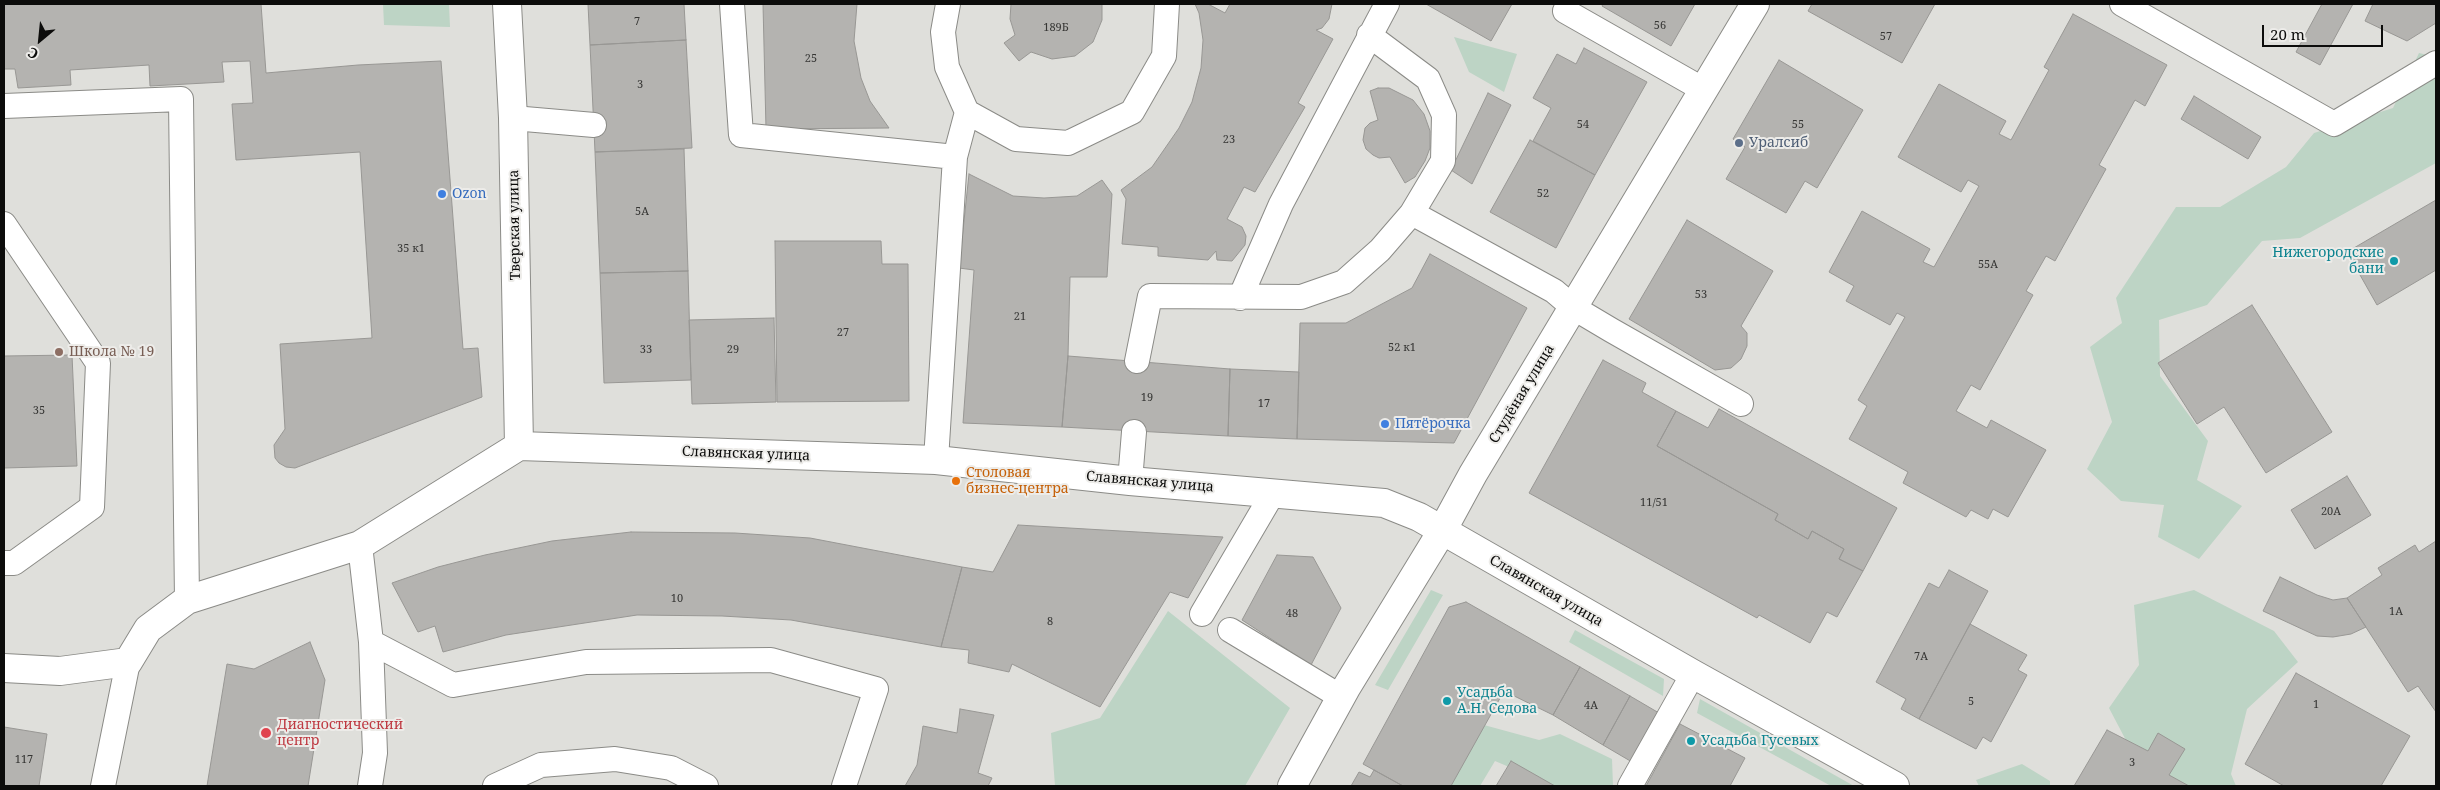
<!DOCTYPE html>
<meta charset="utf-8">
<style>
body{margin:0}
#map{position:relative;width:2440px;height:790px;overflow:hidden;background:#dfdfdb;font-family:"Noto Serif",serif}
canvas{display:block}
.frame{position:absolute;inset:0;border:5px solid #0c0c0b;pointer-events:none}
.north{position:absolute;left:15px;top:15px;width:50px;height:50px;-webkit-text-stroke:4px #edece9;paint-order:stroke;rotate:208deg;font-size:14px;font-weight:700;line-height:20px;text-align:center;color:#0c0c0b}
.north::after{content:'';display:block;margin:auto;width:18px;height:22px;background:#0c0c0b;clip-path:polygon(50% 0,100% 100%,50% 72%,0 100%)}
.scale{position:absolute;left:2262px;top:25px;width:121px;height:22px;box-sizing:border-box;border:2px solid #0c0c0b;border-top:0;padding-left:6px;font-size:15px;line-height:18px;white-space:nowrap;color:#0c0c0b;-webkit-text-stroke:4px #edece9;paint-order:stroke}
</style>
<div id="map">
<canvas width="2440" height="790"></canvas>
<div class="frame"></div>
<div class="north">С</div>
<div class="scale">20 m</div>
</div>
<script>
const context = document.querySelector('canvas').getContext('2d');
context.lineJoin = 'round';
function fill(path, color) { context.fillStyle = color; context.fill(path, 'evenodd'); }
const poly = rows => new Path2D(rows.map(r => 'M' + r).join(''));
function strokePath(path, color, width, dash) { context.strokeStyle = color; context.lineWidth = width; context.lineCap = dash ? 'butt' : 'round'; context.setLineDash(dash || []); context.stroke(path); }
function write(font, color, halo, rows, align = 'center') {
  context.font = font + ' "Noto Serif",serif'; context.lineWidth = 4; context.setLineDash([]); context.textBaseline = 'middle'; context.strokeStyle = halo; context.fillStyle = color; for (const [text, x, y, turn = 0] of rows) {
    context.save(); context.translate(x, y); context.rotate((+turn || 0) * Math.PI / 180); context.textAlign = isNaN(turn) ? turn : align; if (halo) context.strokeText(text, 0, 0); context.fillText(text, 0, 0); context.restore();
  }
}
const green = poly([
 [383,4,449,4,450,27,384,25],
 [1454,37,1517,54,1504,92,1469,72],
 [2419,53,2436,57,2436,163,2300,238,2262,241,2207,305,2159,320,2160,376,2208,441,2197,480,2242,506,2199,559,2158,537,2164,505,2121,501,2087,469,2112,422,2090,347,2122,323,2116,298,2176,207,2220,207,2286,167,2314,133,2393,108],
 [1431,590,1443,595,1388,690,1375,685],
 [2194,590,2274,631,2298,662,2247,709,2231,774,2236,786,2150,786,2109,708,2139,665,2134,605],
 [1168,611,1290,708,1245,786,1055,786,1051,733,1100,718],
 [1575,630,1664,679,1663,696,1569,642],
 [1700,699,1854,786,1831,786,1697,713],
 [1473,722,1539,740,1560,734,1612,759,1613,786,1554,786,1495,761,1480,786,1434,786,1444,766],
 [2022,764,2050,781,2050,786,1979,786,1976,780]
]);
const building = poly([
 [4,4,261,4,266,73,358,65,441,61,463,349,478,348,482,397,295,468,286,467,279,463,275,458,274,445,285,429,280,344,372,338,360,152,236,160,232,104,253,103,250,61,222,62,224,82,150,86,149,65,70,70,71,85,18,88,15,69,4,69,4,4],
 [588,4,684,4,686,40,590,45,588,4],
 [763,4,857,4,854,41,861,78,870,101,889,128,766,129,763,4],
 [1011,4,1102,4,1102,20,1093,42,1075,56,1052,59,1031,52,1019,61,1004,43,1015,35,1010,19,1011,4],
 [1195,4,1208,4,1225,13,1230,4,1332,4,1329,19,1322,28,1316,30,1333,39,1298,103,1305,107,1255,192,1244,187,1227,219,1242,227,1246,236,1245,245,1232,261,1217,260,1216,251,1208,260,1158,256,1158,247,1122,244,1126,199,1121,190,1152,167,1179,128,1192,102,1201,68,1203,40,1199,13,1195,4],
 [1426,4,1512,4,1491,41,1426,4],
 [1603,4,1695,4,1671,46,1602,6,1603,4],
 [1812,4,1935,4,1902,63,1808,11,1812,4],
 [2322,4,2353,4,2320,65,2296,52,2322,4],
 [2373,4,2436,4,2436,23,2407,41,2365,21,2373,4],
 [2073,14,2167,65,2145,106,2135,100,2099,165,2106,169,2055,261,2046,256,2026,291,2033,295,1980,390,1971,385,1956,411,1987,428,1991,420,2046,450,2008,517,1993,509,1988,519,1971,510,1966,517,1903,483,1908,472,1849,439,1867,406,1858,400,1905,317,1897,313,1890,325,1846,301,1854,286,1829,272,1862,211,1930,249,1923,262,1934,267,1979,186,1968,180,1961,192,1898,157,1939,84,2006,121,1999,134,2011,140,2049,70,2044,67,2073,14],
 [686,40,692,148,595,152,590,45,686,40],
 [1584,48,1647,82,1595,175,1533,141,1551,108,1533,98,1557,54,1576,64,1584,48],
 [1779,60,1863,110,1817,188,1805,181,1786,213,1726,179,1745,147,1733,139,1779,60],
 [1378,88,1389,88,1413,100,1424,114,1430,131,1430,148,1425,161,1415,177,1405,183,1390,157,1379,158,1373,155,1366,149,1363,140,1365,128,1370,123,1378,120,1370,91,1378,88],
 [1488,93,1511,105,1472,184,1451,170,1488,93],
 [2194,96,2261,137,2248,159,2181,119,2194,96],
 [1530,140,1595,175,1556,248,1490,212,1530,140],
 [684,149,688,271,600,273,595,152,684,149],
 [969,174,1013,196,1044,198,1077,196,1102,180,1112,194,1107,277,1070,277,1068,356,1062,427,963,423,974,270,959,268,969,174],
 [2436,200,2436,270,2377,305,2347,252,2436,200],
 [1687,220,1773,271,1741,326,1747,333,1747,346,1741,359,1731,368,1715,370,1629,319,1687,220],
 [775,241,881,241,882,264,908,264,909,401,777,402,775,241],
 [1430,254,1527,308,1454,443,1297,439,1300,323,1346,323,1412,288,1430,254],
 [688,271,691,380,604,383,600,273,688,271],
 [2252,305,2332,432,2266,473,2224,407,2197,424,2158,363,2252,305],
 [774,318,776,402,692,404,689,320,774,318],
 [72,355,77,466,4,468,4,356,72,355],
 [1068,356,1230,369,1228,436,1062,427,1068,356],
 [1603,360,1646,383,1642,392,1676,411,1657,446,1778,514,1775,520,1808,539,1812,531,1844,549,1839,559,1863,571,1837,617,1827,612,1810,643,1759,615,1757,618,1529,493,1603,360],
 [1230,369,1299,372,1297,439,1228,436,1230,369],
 [1719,409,1897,508,1863,571,1839,559,1844,549,1812,531,1808,539,1775,520,1778,514,1657,446,1676,411,1708,428,1719,409],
 [2347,476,2371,515,2315,549,2291,510,2347,476],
 [1018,525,1223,537,1188,598,1170,592,1100,707,1012,664,1009,672,968,663,969,650,941,647,962,567,993,572,1018,525],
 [631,532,735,533,810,538,962,567,941,647,791,620,722,616,637,615,506,635,443,652,435,626,418,632,392,583,438,567,485,555,552,541,631,532],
 [2436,541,2436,712,2418,686,2408,692,2347,598,2382,575,2378,568,2415,545,2419,552,2436,541],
 [1277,555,1313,557,1341,608,1311,665,1242,620,1277,555],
 [1949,570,1988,591,1919,719,1901,709,1906,699,1876,682,1929,583,1939,588,1949,570],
 [2280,577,2317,595,2333,600,2347,598,2366,627,2351,634,2333,637,2317,636,2263,611,2280,577],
 [1466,602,1580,667,1553,715,1504,691,1451,786,1403,786,1363,764,1449,607,1466,602],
 [1970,624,2027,655,2018,670,2027,675,1991,742,1983,737,1976,749,1919,719,1970,624],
 [310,642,325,680,308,786,207,786,227,664,254,669,310,642],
 [1580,667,1630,696,1603,745,1553,715,1580,667],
 [2296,673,2410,736,2381,786,2284,786,2245,764,2296,673],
 [1630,696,1659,713,1632,762,1603,745,1630,696],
 [960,709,994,715,978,773,992,778,988,786,905,786,917,765,923,726,957,733,960,709],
 [1680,724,1745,758,1730,786,1646,786,1680,724],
 [4,727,47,734,39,786,4,786,4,727],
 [2107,730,2148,751,2158,733,2185,749,2169,775,2189,786,2074,786,2107,730],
 [1511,761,1555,786,1496,786,1511,761],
 [1374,770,1403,786,1351,786,1359,772,1370,777,1374,770]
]);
const service = poly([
 [732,4,741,135,955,157],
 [948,4,943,32,947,67,967,112],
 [2122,4,2334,124,2436,63],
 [1565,11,1704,90],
 [1369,35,1428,79,1444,115,1443,161,1412,213],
 [4,106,181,99,187,600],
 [513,118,594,125],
 [4,224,98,363,92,507,14,563,4,563],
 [1240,298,1281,204,1387,4],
 [1137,361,1150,296,1301,297,1344,282,1380,250,1412,213,1554,291,1574,308,1611,330,1741,404],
 [936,460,955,157,967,112,1016,139,1068,143,1132,112,1164,56,1167,4],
 [1130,481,1134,432],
 [360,545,371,642,375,753,370,786],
 [1202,614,1273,493],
 [1230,630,1341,697],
 [371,642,453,685,586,662,771,660,876,689,844,786],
 [103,786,128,662],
 [495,786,541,765,615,759,671,768,706,786],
 [1630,786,1693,674]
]);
const minor = poly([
 [507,4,513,118,519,446],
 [4,668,60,671,128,662,148,629,187,600,360,545,519,446,936,460,1130,481,1384,503,1419,517,1693,674,1895,786],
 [1292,786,1346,688,1442,531,1473,474,1755,4]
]);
const markers = [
 [1739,143,5,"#5c6f8a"],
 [442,194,5,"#3f7fe0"],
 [2394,261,5,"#0f9aa8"],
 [59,352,5,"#8d6e63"],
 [1385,424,5,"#3f7fe0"],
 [956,481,5,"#e8710a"],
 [1447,701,5,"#0f9aa8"],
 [266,733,6,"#e0444e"],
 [1691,741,5,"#0f9aa8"]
];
const numberNames = [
 ["7",637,22],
 ["56",1660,26],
 ["189Б",1056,28],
 ["57",1886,37],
 ["25",811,59],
 ["3",640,85],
 ["54",1583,125],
 ["55",1798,125],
 ["23",1229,140],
 ["52",1543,194],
 ["5А",642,212],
 ["35 к1",411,249],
 ["55А",1988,265],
 ["53",1701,295],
 ["21",1020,317],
 ["27",843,333],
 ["52 к1",1402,348],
 ["33",646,350],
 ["29",733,350],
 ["19",1147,398],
 ["17",1264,404],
 ["35",39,411],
 ["11/51",1654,503],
 ["20А",2331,512],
 ["10",677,599],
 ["1А",2396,612],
 ["48",1292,614],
 ["8",1050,622],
 ["7А",1921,657],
 ["5",1971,702],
 ["1",2316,705],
 ["4А",1591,706],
 ["117",24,760],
 ["3",2132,763]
];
const serviceNames = [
 ["Уралсиб",1749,143]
];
const shopNames = [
 ["Ozon",452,194],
 ["Пятёрочка",1395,424]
];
const streetNames = [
 ["Тверская улица",515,225,-91],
 ["Студёная улица",1522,394,-59],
 ["Славянская улица",746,454,2],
 ["Славянская улица",1150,482,5],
 ["Славянская улица",1546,591,30]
];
const cultureNames = [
 ["Нижегородские",2384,253,"right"],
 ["бани",2384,269,"right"],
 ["Усадьба",1457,693],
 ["А.Н. Седова",1457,709],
 ["Усадьба Гусевых",1701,741]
];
const educationNames = [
 ["Школа № 19",69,352]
];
const foodNames = [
 ["Столовая",966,473],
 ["бизнес-центра",966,489]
];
const healthNames = [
 ["Диагностический",277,725],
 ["центр",277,741]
];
fill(green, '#bdd4c5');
fill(building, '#b4b3b0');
strokePath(building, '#989794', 1);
strokePath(service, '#8b8b87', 26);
strokePath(minor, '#8b8b87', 30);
strokePath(service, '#fff', 24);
strokePath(minor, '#fff', 28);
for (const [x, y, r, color] of markers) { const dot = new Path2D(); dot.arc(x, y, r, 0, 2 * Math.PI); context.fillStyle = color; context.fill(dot); strokePath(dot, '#edece9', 2); }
write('11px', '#363634', null, numberNames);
write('14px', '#4e5e75', '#edece9', serviceNames, 'left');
write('14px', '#366cbe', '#edece9', shopNames, 'left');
write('14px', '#0c0c0b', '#edece9', streetNames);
write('14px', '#0d838f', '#edece9', cultureNames, 'left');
write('14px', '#785e54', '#edece9', educationNames, 'left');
write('14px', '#c56008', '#edece9', foodNames, 'left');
write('14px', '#be3a42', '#edece9', healthNames, 'left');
</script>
